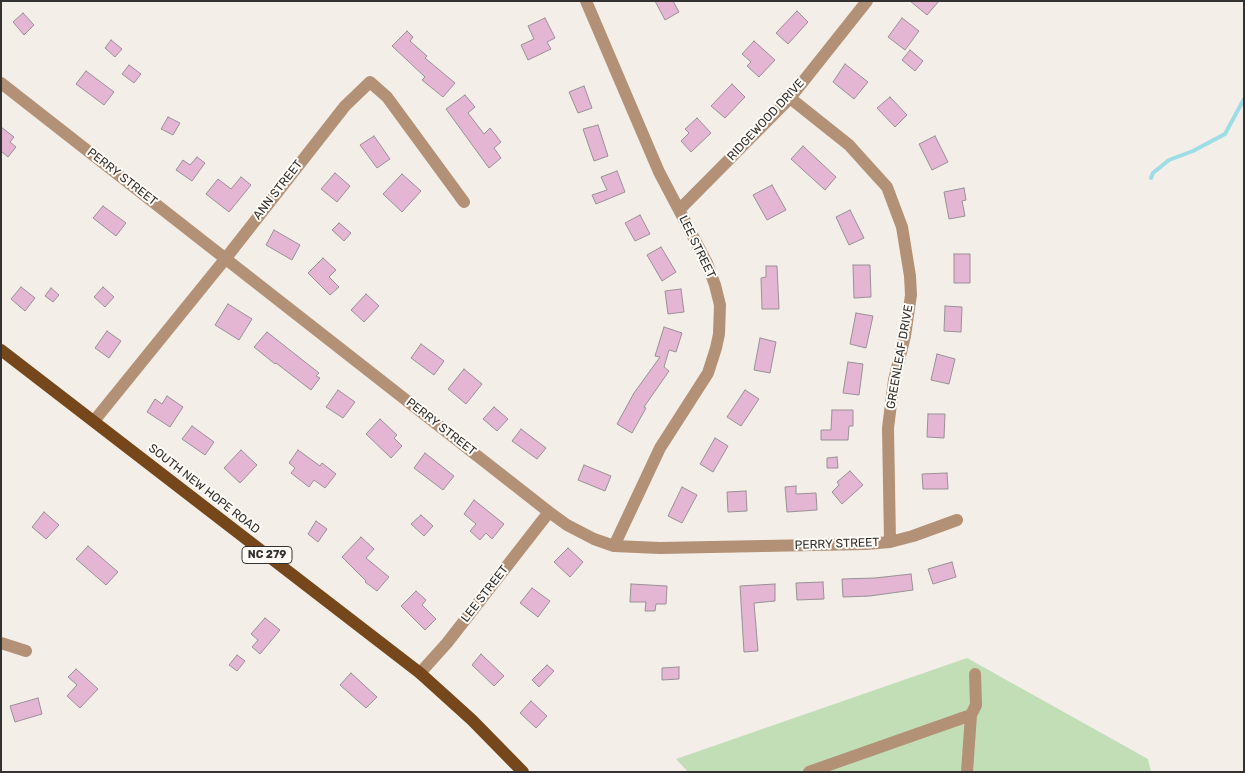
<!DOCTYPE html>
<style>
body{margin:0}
#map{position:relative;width:1245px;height:773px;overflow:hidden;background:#f3eee8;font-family:Rubik,sans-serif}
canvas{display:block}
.frame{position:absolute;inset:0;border:2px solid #343230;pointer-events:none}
</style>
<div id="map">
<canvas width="1245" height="773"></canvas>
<div class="frame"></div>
</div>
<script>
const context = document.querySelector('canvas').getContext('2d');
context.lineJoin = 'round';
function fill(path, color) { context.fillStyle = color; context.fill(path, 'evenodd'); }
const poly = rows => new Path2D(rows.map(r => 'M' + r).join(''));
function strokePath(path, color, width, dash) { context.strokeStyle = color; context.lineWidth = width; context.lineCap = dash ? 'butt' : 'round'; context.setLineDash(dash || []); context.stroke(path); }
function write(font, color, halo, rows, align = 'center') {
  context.font = font + ' Rubik,sans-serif'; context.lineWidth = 4; context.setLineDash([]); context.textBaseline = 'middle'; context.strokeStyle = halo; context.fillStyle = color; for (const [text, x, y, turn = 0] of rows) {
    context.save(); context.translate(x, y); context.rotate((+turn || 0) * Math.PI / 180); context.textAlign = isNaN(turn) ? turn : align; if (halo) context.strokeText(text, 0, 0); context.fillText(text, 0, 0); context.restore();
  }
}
const green = poly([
 [967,658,1148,759,1151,772,688,772,676,759]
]);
const stream = poly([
 [1151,178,1153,173,1169,160,1193,151,1225,134,1244,99]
]);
const building = poly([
 [655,1,673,1,679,12,665,20,655,1],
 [910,1,939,1,927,15,910,1],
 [797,11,808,22,788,44,776,33,797,11],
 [23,13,34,25,24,35,13,22,23,13],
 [545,18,555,38,547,42,551,49,528,60,521,45,534,39,528,26,545,18],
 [902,18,919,31,905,50,888,37,902,18],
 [407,31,413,37,410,41,427,56,425,58,455,83,443,97,422,80,425,77,392,46,407,31],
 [111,40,122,49,115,57,105,48,111,40],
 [754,41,775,60,759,77,747,66,751,62,742,54,754,41],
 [910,50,923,61,915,71,902,60,910,50],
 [845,64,868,82,854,99,833,82,845,64],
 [129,65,141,74,134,83,122,74,129,65],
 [86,71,114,92,104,105,76,84,86,71],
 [732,84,745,97,725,118,711,106,732,84],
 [584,86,592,108,578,113,569,92,584,86],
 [465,95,475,107,468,113,484,134,490,128,501,142,494,148,501,158,489,168,446,109,465,95],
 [890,97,907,115,895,127,877,108,890,97],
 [168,117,180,123,173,135,161,129,168,117],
 [697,118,711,133,691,152,681,141,689,133,685,129,697,118],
 [598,125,608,156,594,161,583,129,598,125],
 [1,127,14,137,10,142,16,147,8,157,2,152,1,153,1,127],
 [374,136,390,159,377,168,360,145,374,136],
 [935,136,948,162,932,170,919,144,935,136],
 [803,146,836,177,825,190,791,159,803,146],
 [197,157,205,163,192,181,176,170,183,160,190,165,197,157],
 [617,171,625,192,596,204,592,195,607,190,601,177,617,171],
 [335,173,350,186,337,202,321,189,335,173],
 [402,174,421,191,402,212,383,194,402,174],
 [241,177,251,185,229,212,206,194,218,179,231,189,241,177],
 [772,185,786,210,767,220,753,195,772,185],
 [964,188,966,200,962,201,965,216,949,219,944,192,964,188],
 [103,206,126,223,116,236,93,218,103,206],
 [850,210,864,238,849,245,836,217,850,210],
 [640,215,650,234,635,241,625,223,640,215],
 [339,223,351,233,344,241,332,230,339,223],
 [274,230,300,245,292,260,266,245,274,230],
 [661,247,676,272,662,281,647,255,661,247],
 [954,254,970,254,970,283,954,283,954,254],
 [323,258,336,270,329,277,339,287,330,295,308,273,323,258],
 [853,265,870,265,871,297,854,298,853,265],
 [766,266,777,266,779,309,762,309,761,278,766,277,766,266],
 [21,287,35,298,25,311,11,299,21,287],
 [103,287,114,297,105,307,94,297,103,287],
 [51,288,59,295,53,302,45,296,51,288],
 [681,289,684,312,668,314,665,291,681,289],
 [366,294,379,306,364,322,351,310,366,294],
 [228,304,252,319,239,340,215,325,228,304],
 [945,306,962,307,961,332,944,331,945,306],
 [856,313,873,316,866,348,850,344,856,313],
 [664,327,682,333,676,352,669,350,664,367,669,371,644,407,646,408,632,433,617,424,634,393,660,357,655,356,664,327],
 [107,331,121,341,109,358,95,348,107,331],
 [267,332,319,373,316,376,320,378,311,390,276,363,275,364,254,347,267,332],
 [760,338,776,342,770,373,754,370,760,338],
 [421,344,444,361,434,375,411,358,421,344],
 [937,354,955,359,949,384,931,380,937,354],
 [848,362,863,364,859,395,843,393,848,362],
 [464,369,482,384,466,404,448,389,464,369],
 [338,390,355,402,343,418,326,407,338,390],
 [745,390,759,399,741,426,727,417,745,390],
 [167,396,183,407,170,427,147,412,155,399,162,404,167,396],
 [494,407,508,419,497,431,483,419,494,407],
 [832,410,853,410,853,426,849,426,848,440,821,440,821,430,831,430,832,410],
 [928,414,945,414,944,438,927,437,928,414],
 [380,419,397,435,394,438,402,446,391,458,366,434,380,419],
 [192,426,214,442,205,455,182,439,192,426],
 [521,429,546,448,537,459,512,441,521,429],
 [715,438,728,446,713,472,700,464,715,438],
 [241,450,257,465,240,483,224,468,241,450],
 [298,450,320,466,322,463,336,474,325,488,314,480,309,487,291,473,295,468,289,463,298,450],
 [425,453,454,476,443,490,414,468,425,453],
 [837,457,838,468,827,468,827,458,837,457],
 [584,465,611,476,605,491,578,480,584,465],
 [850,471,863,485,842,504,832,492,839,485,837,482,850,471],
 [947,473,948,489,923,489,922,474,947,473],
 [796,486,796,494,816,493,817,510,787,512,785,487,796,486],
 [682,487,697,495,682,523,668,516,682,487],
 [746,491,747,511,728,512,727,492,746,491],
 [474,500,504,524,492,539,486,533,480,540,470,531,476,524,464,514,474,500],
 [44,512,59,525,46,539,32,527,44,512],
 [421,515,433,526,424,536,411,524,421,515],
 [316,521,327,529,318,542,308,534,316,521],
 [361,537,374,549,366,558,389,577,377,591,365,582,366,581,342,557,361,537],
 [88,546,118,572,106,585,76,559,88,546],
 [568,548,583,562,570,577,554,562,568,548],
 [952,562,956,577,933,584,928,569,952,562],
 [911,574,913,590,870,596,843,597,842,579,875,578,911,574],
 [823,582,824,599,797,600,796,583,823,582],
 [631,584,667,586,666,604,656,604,655,611,645,611,646,602,630,602,631,584],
 [775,584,775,601,754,603,758,651,744,652,740,586,775,584],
 [532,588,550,601,538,617,520,603,532,588],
 [416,591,426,600,422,605,436,619,425,630,401,606,416,591],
 [265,618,280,630,260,654,252,647,258,640,251,634,265,618],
 [481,654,504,676,494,686,472,665,481,654],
 [237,655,245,661,237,671,229,665,237,655],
 [547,665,554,671,539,687,532,680,547,665],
 [679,667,679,679,662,680,662,668,679,667],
 [76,669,98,689,80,708,67,696,77,685,68,677,76,669],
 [351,673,377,697,366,708,340,685,351,673],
 [38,698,42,714,15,722,10,706,38,698],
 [531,701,547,716,536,728,520,713,531,701]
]);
const minor = poly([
 [586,1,659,172,707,263,715,285,720,305,719,334,716,348,708,373,660,448,614,546],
 [1,83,549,512,567,525,594,539,614,546,660,548,866,544,890,542,913,536,957,520],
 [790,98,849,145,867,165,887,187,902,227,910,276,911,295,905,336,894,380,888,428,890,542],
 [679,210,790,98,867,1],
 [94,421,226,258,345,106,370,82,387,97,464,202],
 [1,643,26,651],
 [420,673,447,643,549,512],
 [809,772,971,715],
 [967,772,971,715,976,705,975,674]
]);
const major = poly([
 [1,350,420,673,472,720,523,772]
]);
const shields = [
 [267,555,50]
];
const shieldNames = [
 ["NC 279",267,555]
];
const streetNames = [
 ["RIDGEWOOD DRIVE",766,120,-47],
 ["PERRY STREET",122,177,38],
 ["ANN STREET",278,190,-52],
 ["LEE STREET",697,247,64],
 ["GREENLEAF DRIVE",900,357,-80],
 ["PERRY STREET",441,427,38],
 ["SOUTH NEW HOPE ROAD",204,489,38],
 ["PERRY STREET",837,544,-2],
 ["LEE STREET",485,594,-52]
];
fill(green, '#c2deb7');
strokePath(stream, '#9ddde5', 4);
fill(building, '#e4b6d4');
strokePath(building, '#979195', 1);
strokePath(minor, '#b39176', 12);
strokePath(major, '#75471b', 12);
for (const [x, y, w] of shields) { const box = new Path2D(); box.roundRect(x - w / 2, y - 8.5, w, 17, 4); context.fillStyle = '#fffcf8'; context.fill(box); strokePath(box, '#343230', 1); }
write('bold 11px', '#343230', null, shieldNames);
write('12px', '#343230', '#fffcf8', streetNames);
</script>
